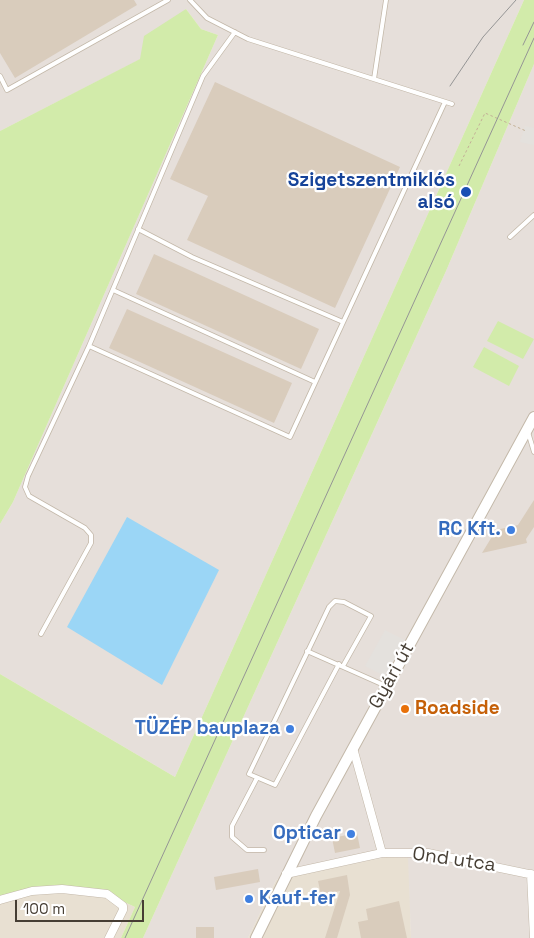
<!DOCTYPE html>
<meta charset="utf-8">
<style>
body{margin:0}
#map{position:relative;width:534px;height:938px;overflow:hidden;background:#f4eee4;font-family:"Space Grotesk",sans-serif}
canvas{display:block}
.scale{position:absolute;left:15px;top:900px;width:129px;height:22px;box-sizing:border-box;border:2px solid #463e34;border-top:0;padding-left:6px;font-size:15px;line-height:18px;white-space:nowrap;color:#463e34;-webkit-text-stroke:4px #fff;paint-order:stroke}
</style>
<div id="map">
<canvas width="534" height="938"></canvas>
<div class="scale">100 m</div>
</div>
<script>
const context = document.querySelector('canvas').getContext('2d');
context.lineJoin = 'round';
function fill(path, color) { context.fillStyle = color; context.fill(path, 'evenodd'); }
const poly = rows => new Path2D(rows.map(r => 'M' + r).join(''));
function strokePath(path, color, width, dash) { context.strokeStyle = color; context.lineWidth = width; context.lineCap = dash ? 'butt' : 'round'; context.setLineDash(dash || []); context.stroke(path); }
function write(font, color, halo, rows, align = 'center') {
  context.font = font + ' "Space Grotesk",sans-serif'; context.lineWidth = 4.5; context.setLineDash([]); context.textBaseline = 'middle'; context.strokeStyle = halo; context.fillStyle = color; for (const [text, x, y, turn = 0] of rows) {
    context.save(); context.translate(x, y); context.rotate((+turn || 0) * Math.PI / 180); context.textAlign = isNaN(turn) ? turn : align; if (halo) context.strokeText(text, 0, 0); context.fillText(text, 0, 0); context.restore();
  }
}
const residential = poly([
 [386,857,409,858,411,938,248,938,276,880],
 [57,886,118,899,135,907,121,938,0,938,0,896]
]);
const industrial = poly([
 [0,0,524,0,175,777,0,674,0,524,13,502,218,35,201,29,186,9,141,59,0,131],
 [534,64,534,938,411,938,408,858,386,857,276,880,248,938,143,938,446,271]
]);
const green = poly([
 [524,0,534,0,534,64,446,271,143,938,121,938,135,907,118,899,57,886,0,896,0,674,175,777],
 [186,9,201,29,218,35,13,502,0,524,0,131,140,59,144,36],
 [498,321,534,339,523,359,487,341],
 [484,347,519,366,509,386,473,367]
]);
const parking = poly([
 [525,126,534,128,534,145,520,142],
 [385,630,405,640,385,676,365,666]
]);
const water = poly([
 [127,517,219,570,162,685,67,627]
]);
const building = poly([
 [0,0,134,0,137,5,15,78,0,53],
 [215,82,400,167,335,308,187,240,208,196,170,179],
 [154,254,319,329,301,369,136,294],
 [127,309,292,383,274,423,109,348],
 [534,500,534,527,526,539,527,543,482,553,496,530,518,525],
 [357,833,360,848,335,853,332,838],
 [258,869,260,882,216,890,214,877],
 [347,875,350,895,337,938,325,938,340,891,321,895,318,881],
 [399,901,407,938,361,938,358,922,368,920,366,909],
 [196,927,214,927,214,938,196,938]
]);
const path = poly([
 [459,166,485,113,526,131]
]);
const service = poly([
 [190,0,207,18,248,39,452,104],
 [235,32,203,76,89,346,290,437,445,102],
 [0,76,7,90,168,0],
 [374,79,386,0],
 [138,229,192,257,343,322],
 [510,237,534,215],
 [113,290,315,382],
 [528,432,534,452],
 [41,634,91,543,91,535,85,528,29,496,25,487,28,476,89,346],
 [307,651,386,686],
 [339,664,275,785,249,774,329,607,335,601,344,602,371,616,343,666],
 [257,778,232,826,232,837,247,850,264,850]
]);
const minor = poly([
 [353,748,382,853],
 [286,874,382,853,428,853,534,875],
 [531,874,534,938],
 [0,900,32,891,62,889,107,894,123,906,123,910,109,938]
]);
const tertiary = poly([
 [256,938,316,816,534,417]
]);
const tram = poly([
 [523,45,534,22],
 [450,86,483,37,516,0],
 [125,938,534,38]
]);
const markers = [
 [466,192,6,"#1a4fb4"],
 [511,530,5,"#3f7fe0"],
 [405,709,5,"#e8710a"],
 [290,729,5,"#3f7fe0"],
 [351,834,5,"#3f7fe0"],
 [249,899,5,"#3f7fe0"]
];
const transitNames = [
 ["Szigetszentmiklós",455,181],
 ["alsó",455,203]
];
const shopNames = [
 ["RC Kft.",501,530],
 ["TÜZÉP bauplaza",280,729],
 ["Opticar",341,834],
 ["Kauf-fer",259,899,"left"]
];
const streetNames = [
 ["Gyári út",392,676,-61],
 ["Ond utca",454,860,8]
];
const foodNames = [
 ["Roadside",415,709]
];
fill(residential, '#e8e0d2');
fill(industrial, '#e6dfda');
fill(green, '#d2ebaa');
fill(parking, '#e4e1dd');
fill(water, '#9bd6f6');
fill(building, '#d9ccbc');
strokePath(service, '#c3b8a9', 5.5);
strokePath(minor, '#c3b8a9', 9);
strokePath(tertiary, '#c3b8a9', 12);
strokePath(path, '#c3b096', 1, [2.5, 2.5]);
strokePath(service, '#fff', 4);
strokePath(minor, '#fff', 8);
strokePath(tertiary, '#fff', 10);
strokePath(tram, '#959595', 1);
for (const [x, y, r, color] of markers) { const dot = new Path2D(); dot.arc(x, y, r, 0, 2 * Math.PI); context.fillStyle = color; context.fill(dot); strokePath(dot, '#fff', 2); }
write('bold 19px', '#164399', '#fff', transitNames, 'right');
write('bold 19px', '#366cbe', '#fff', shopNames, 'right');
write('19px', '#463e34', '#fff', streetNames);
write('bold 19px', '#c56008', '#fff', foodNames, 'left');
</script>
